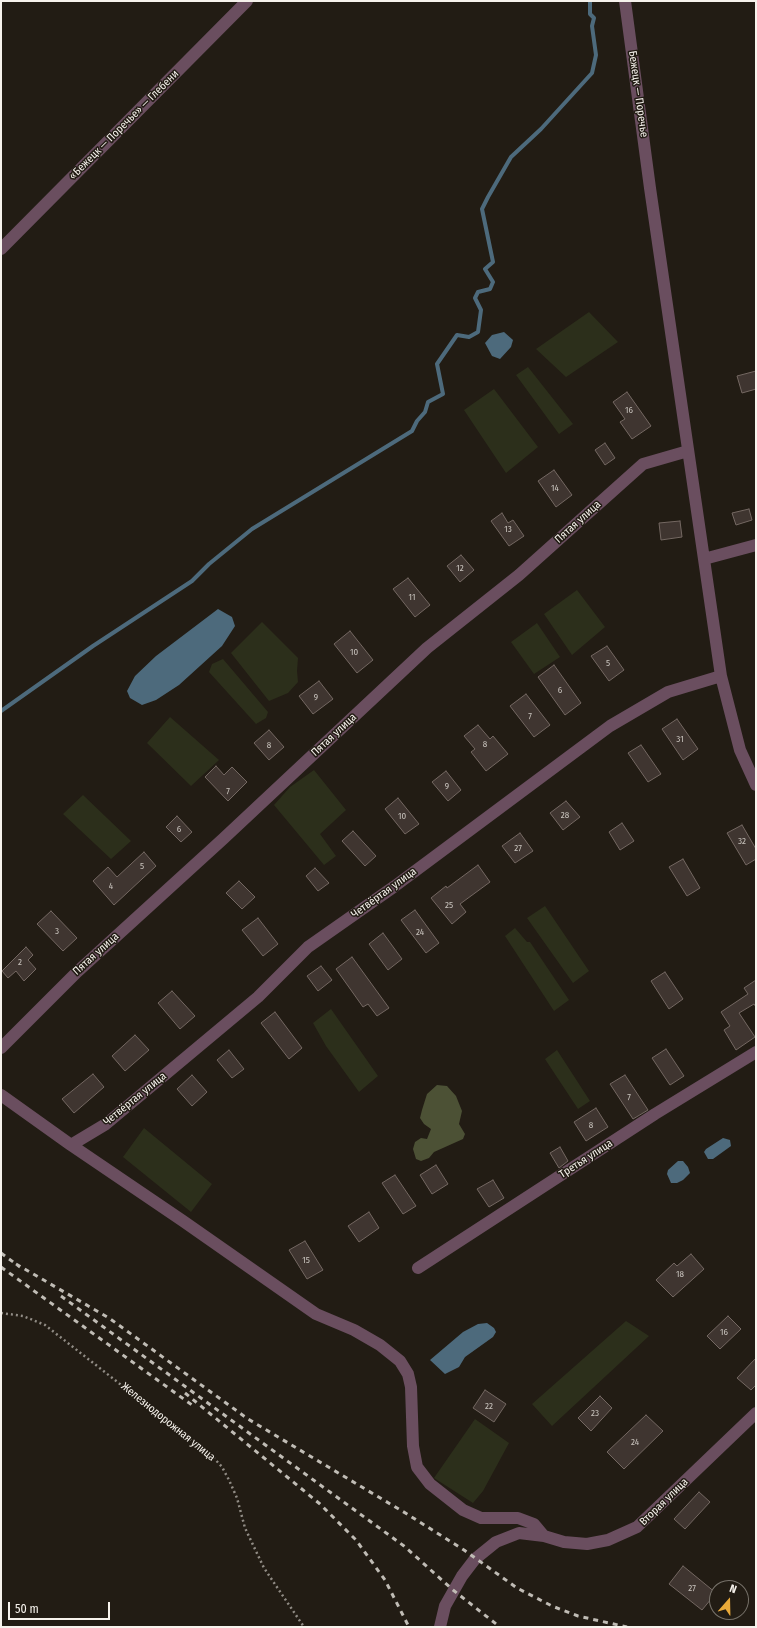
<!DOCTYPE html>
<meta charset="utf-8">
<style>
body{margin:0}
#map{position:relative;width:757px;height:1628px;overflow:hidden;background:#221c14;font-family:"Fira Sans Condensed",sans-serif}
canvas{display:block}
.frame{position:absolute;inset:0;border:2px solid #f6f2ec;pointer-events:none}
.north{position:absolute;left:709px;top:1580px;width:40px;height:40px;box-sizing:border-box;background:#221c14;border:1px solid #77726a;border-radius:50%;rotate:20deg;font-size:11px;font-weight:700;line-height:16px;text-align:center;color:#f6f2ec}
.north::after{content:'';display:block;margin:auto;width:14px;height:18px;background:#eaaa39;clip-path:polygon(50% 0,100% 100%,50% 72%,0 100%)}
.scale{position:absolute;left:8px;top:1602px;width:102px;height:18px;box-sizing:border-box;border:2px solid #f6f2ec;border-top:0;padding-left:5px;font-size:12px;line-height:14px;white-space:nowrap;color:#f6f2ec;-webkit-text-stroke:3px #221c14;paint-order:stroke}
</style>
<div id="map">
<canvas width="757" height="1628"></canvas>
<div class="frame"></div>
<div class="north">N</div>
<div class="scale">50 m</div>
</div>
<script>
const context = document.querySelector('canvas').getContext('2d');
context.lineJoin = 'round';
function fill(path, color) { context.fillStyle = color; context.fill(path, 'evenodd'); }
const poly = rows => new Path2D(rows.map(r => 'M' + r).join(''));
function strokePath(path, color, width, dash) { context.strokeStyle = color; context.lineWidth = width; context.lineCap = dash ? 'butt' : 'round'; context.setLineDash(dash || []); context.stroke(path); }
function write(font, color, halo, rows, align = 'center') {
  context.font = font + ' "Fira Sans Condensed",sans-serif'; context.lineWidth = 3; context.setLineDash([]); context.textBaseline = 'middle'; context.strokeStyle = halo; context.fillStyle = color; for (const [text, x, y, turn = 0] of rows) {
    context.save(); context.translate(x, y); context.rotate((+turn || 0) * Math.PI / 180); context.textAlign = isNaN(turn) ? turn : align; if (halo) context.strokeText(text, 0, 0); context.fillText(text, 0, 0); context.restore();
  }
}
const green = poly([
 [589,312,618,342,566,377,536,349],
 [528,367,573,424,559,434,516,375],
 [494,389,538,447,506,473,464,410],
 [577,590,605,627,572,655,544,614],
 [262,622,298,658,297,671,298,682,288,693,269,701,231,653],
 [537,623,560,657,534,674,511,642],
 [223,659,268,712,266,718,256,724,209,672,212,664],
 [170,717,219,760,191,786,147,743],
 [314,770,346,810,320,834,336,856,324,865,274,805,290,787],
 [83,795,131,841,111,859,63,814],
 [545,906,589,971,573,983,527,918],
 [515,928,527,942,530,942,569,1000,554,1011,505,936],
 [331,1009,378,1076,359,1092,326,1046,313,1023],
 [557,1050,590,1101,578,1109,545,1059],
 [144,1128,212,1184,191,1212,123,1157],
 [626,1321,649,1336,552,1426,532,1404],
 [475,1419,509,1443,483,1491,473,1503,434,1478]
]);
const forest = poly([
 [437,1085,447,1086,456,1096,462,1111,459,1124,465,1134,463,1139,434,1152,429,1158,421,1161,416,1159,413,1149,415,1142,421,1138,427,1139,431,1129,424,1124,420,1118,422,1110,427,1094]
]);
const water = poly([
 [504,332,513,340,511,347,500,359,492,356,485,343,492,335],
 [218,609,232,617,235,626,222,646,179,685,156,700,142,705,130,698,127,691,135,676,156,656],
 [723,1138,730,1140,731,1146,713,1159,708,1159,704,1152,706,1149],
 [678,1161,683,1161,688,1167,690,1173,683,1180,677,1183,671,1183,667,1174,668,1170],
 [487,1323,494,1328,496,1332,493,1337,465,1357,459,1367,445,1374,430,1360,463,1332,478,1324]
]);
const stream = poly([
 [1,711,93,646,192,581,209,564,252,529,412,431,417,421,425,412,428,402,443,394,437,364,457,335,469,337,478,332,481,310,475,298,478,292,490,289,493,282,485,269,493,262,482,209,488,197,511,157,541,129,592,73,596,55,592,26,594,18,590,14,590,1]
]);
const building = poly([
 [756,371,756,389,742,393,737,376,756,371],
 [627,392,651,426,632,439,620,422,625,419,613,402,627,392],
 [605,443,615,458,605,465,595,450,605,443],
 [554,470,572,495,556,507,538,481,554,470],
 [749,509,752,520,736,525,732,513,749,509],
 [502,513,508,523,513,520,524,536,509,546,491,521,502,513],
 [680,521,682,537,661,540,659,523,680,521],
 [461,555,474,570,460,582,447,566,461,555],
 [408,578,430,605,415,617,393,589,408,578],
 [350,631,373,660,357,673,334,644,350,631],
 [607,646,624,670,609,681,591,656,607,646],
 [554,665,581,703,565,715,538,677,554,665],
 [319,681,333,699,313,714,299,696,319,681],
 [526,694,550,725,534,737,510,706,526,694],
 [677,719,698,749,683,760,662,729,677,719],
 [478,725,490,739,493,736,508,754,486,771,471,752,475,749,464,736,478,725],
 [269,730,284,747,269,760,254,743,269,730],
 [641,745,661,774,648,782,628,753,641,745],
 [216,766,224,775,232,767,247,782,228,801,205,777,216,766],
 [446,771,461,790,448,801,432,782,446,771],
 [398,798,419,824,405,834,385,809,398,798],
 [566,801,580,817,563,830,550,813,566,801],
 [177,816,192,832,181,842,166,827,177,816],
 [622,823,634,841,620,850,609,832,622,823],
 [742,825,756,849,756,859,746,865,727,833,742,825],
 [353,831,376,856,365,866,342,841,353,831],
 [520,833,533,851,515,863,502,846,520,833],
 [144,852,156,866,114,905,93,881,108,867,117,877,144,852],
 [683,859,700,888,687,896,669,867,683,859],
 [478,865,490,882,460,904,466,912,452,924,431,898,446,886,447,888,478,865],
 [315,868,329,883,318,891,306,876,315,868],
 [239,881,255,897,242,909,226,893,239,881],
 [415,910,439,943,426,953,401,920,415,910],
 [51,911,77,938,63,951,37,924,51,911],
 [258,918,278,944,263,956,242,930,258,918],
 [383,933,402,959,388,970,369,944,383,933],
 [26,947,33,955,28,960,36,969,24,981,16,971,8,978,2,971,26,947],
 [352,957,389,1008,377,1016,368,1004,363,1007,336,969,352,957],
 [321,966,332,980,318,991,307,976,321,966],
 [665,972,683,999,669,1009,651,981,665,972],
 [756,980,756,1007,754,1004,739,1013,755,1037,736,1050,724,1030,730,1026,721,1012,748,994,744,988,756,980],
 [172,991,195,1016,180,1029,158,1003,172,991],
 [275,1012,302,1048,289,1059,261,1023,275,1012],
 [135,1035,149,1050,125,1071,112,1056,135,1035],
 [666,1049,684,1076,670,1085,652,1058,666,1049],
 [229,1050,244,1069,232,1078,217,1060,229,1050],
 [93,1074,104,1087,74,1113,62,1099,93,1074],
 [192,1075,207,1092,192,1106,177,1089,192,1075],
 [625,1075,648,1110,633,1119,610,1084,625,1075],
 [596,1108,608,1127,586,1141,574,1122,596,1108],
 [560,1147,568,1161,559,1168,550,1153,560,1147],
 [436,1165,448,1184,432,1194,420,1175,436,1165],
 [395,1175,416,1206,403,1214,382,1183,395,1175],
 [493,1180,504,1198,489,1207,477,1189,493,1180],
 [369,1212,379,1228,359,1242,348,1226,369,1212],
 [305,1241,323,1270,307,1279,289,1250,305,1241],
 [691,1254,704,1269,673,1297,656,1280,674,1263,677,1266,691,1254],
 [728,1316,741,1329,720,1349,707,1336,728,1316],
 [756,1358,756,1385,751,1390,737,1378,756,1358],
 [485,1390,506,1404,494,1422,473,1408,485,1390],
 [600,1396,612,1408,591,1431,578,1418,600,1396],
 [646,1415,663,1431,624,1469,607,1452,646,1415],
 [699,1492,710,1502,685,1529,674,1519,699,1492],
 [683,1566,716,1593,702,1610,669,1584,683,1566]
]);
const path = poly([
 [1,1313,23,1316,45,1325,214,1458,222,1467,229,1480,237,1498,245,1528,264,1568,304,1627]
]);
const minor = poly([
 [625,1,650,188,721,676,740,750,756,785],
 [1,249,247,1],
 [704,559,756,545],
 [1,1048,77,972,223,839,427,648,519,575,643,464,688,451],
 [1,1095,71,1145,183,1221,316,1314,354,1330,380,1345,400,1361,408,1374,411,1387,413,1446,417,1467,430,1484,463,1510,481,1518,518,1518,534,1524,544,1536],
 [71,1145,106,1124,258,997,308,947,395,886,610,726,668,692,721,676],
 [418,1268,655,1114,756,1052],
 [440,1627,445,1606,462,1576,475,1559,496,1542,519,1533,544,1536,564,1542,587,1544,608,1540,637,1527,756,1413]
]);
const rail = poly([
 [1,1253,20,1267],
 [16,1264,109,1318,248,1419,407,1514,464,1550,517,1588,552,1606,578,1616,627,1627],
 [1,1267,192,1405],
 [61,1296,404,1546,453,1590,500,1627],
 [185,1393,320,1504,356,1540,385,1580,409,1627]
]);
const numberNames = [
 ["16",629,410],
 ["14",555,488],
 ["13",508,529],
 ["12",460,568],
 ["11",412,597],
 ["10",354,652],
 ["5",608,663],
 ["6",560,690],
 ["9",316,697],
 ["7",530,716],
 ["31",680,739],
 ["8",485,744],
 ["8",269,745],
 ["9",447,786],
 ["7",228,791],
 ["28",565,815],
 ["10",402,816],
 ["6",179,829],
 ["32",742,841],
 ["27",518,848],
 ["5",142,866],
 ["4",111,886],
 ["25",449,905],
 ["3",57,931],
 ["24",420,932],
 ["2",20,962],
 ["7",629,1097],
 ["8",591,1125],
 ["15",306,1260],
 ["18",680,1274],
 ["16",724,1332],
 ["22",489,1406],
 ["23",595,1413],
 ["24",635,1442],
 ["27",692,1588]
];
const streetNames = [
 ["Бежецк — Поречье",638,94,82],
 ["«Бежецк — Поречье» — Глебени",124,125,-45],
 ["Пятая улица",578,522,-42],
 ["Пятая улица",334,735,-43],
 ["Четвёртая улица",384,893,-36],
 ["Пятая улица",96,954,-42],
 ["Четвёртая улица",135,1099,-39],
 ["Третья улица",586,1159,-33],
 ["Железнодорожная улица",168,1422,39],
 ["Вторая улица",664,1502,-44]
];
fill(green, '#2c2f1b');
fill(forest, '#4c5135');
fill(water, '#4d6a7c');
strokePath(stream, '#4d6a7c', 4);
fill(building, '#3f3530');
strokePath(building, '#746862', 1);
strokePath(path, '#918c85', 2.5, [2, 3]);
strokePath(minor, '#6a4e5f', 12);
strokePath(rail, '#c0bcb5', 3, [5, 5]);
write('9px', '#c8c3bd', null, numberNames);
write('11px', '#f6f2ec', '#221c14', streetNames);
</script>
